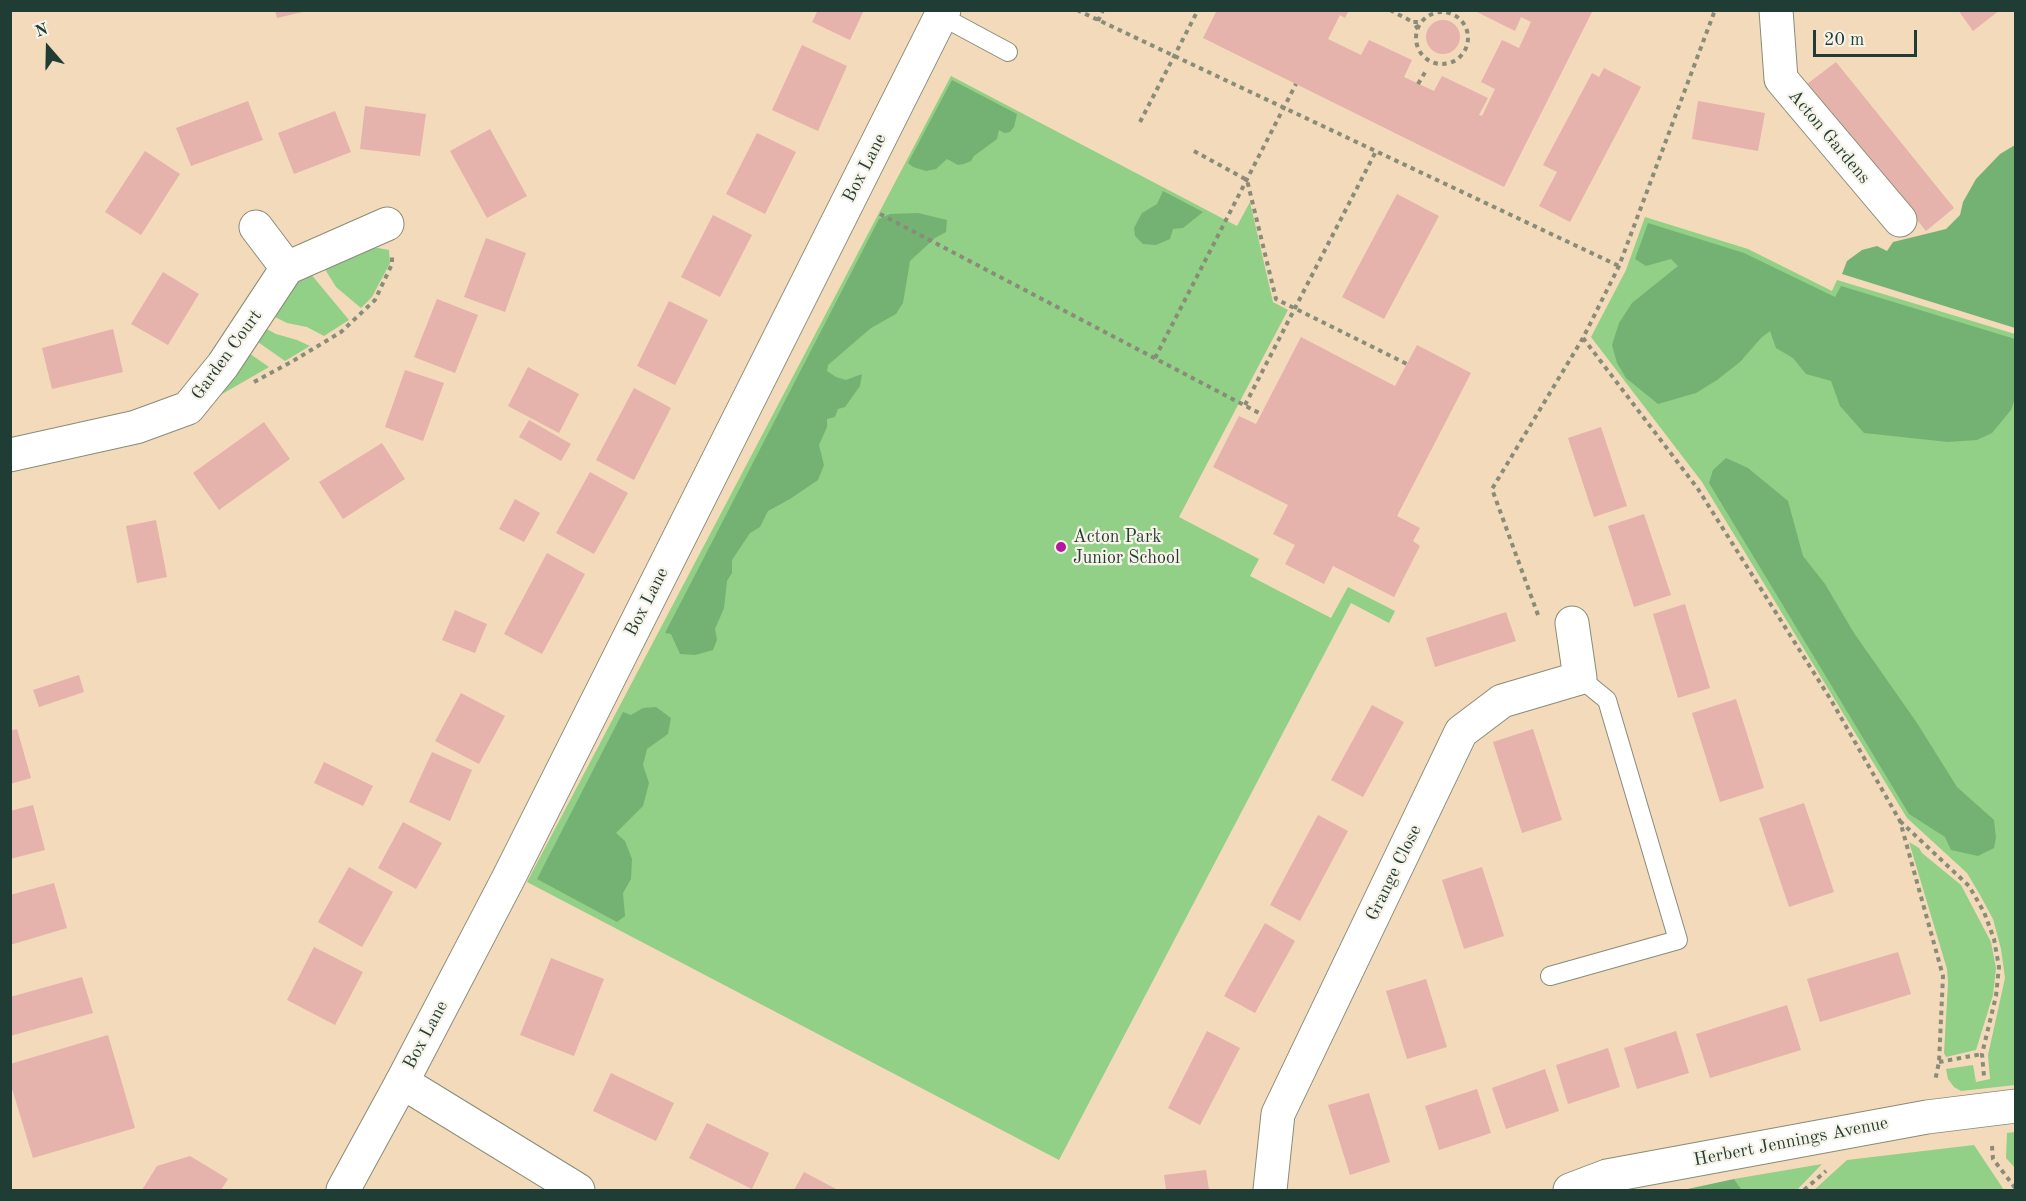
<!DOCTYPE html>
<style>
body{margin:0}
#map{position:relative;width:2026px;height:1201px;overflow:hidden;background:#f3dabb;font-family:"Old Standard TT",serif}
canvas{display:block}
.frame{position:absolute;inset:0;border:12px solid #1f3d34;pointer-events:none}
.north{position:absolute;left:18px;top:18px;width:60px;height:60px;-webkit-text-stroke:4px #f7f3e8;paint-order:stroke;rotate:340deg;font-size:16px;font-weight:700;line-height:24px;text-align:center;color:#1f3d34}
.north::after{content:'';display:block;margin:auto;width:21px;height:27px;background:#1f3d34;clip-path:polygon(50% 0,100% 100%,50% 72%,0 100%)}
.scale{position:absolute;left:1813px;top:30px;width:104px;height:27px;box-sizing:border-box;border:3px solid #1f3d34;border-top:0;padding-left:8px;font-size:18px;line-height:21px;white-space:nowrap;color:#1f3d34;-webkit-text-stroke:4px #f7f3e8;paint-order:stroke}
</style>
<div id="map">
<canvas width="2026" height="1201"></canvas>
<div class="frame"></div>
<div class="north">N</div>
<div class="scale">20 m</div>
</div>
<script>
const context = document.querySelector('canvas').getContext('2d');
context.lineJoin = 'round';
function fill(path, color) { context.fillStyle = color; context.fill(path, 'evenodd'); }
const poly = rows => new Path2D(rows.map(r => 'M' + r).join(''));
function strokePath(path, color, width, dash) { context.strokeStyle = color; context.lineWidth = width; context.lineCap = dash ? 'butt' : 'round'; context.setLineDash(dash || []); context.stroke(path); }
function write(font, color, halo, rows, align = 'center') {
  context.font = font + ' "Old Standard TT",serif'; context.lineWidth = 4.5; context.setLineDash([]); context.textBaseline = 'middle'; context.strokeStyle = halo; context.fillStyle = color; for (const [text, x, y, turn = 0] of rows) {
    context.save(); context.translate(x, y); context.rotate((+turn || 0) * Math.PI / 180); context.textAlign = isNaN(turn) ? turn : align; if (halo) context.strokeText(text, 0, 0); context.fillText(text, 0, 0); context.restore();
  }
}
const green = poly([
 [951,76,1237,226,1250,202,1273,302,1288,310,1179,517,1259,559,1250,576,1331,618,1348,587,1395,611,1389,623,1351,603,1059,1160,527,882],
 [1645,217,1748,249,1832,291,1837,280,2015,334,2015,1085,1961,1091,1954,1087,1948,1079,1946,1069,1973,1065,1976,1082,1990,1079,1988,1055,2005,978,2001,949,1993,919,1980,895,1967,873,1907,818,1702,482,1591,337,1626,270],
 [367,246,389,250,390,263,372,297,361,308,336,287,323,266],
 [310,273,349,320,324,336,307,327,287,323,271,315,283,297,299,281],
 [263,327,276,334,297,340,310,346,285,361,255,340],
 [246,351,269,367,217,397],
 [1909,842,1919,848,1922,853,1961,885,1991,942,1996,968,1993,995,1976,1050,1946,1057,1944,1053,1948,983,1947,969],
 [2015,1132,2016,1132,2015,1168,2006,1158,2007,1133],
 [1974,1145,2004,1190,1814,1190,1847,1160],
 [1822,1164,1797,1190,1742,1190,1734,1179]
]);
const forest = poly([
 [952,80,1017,114,1014,127,1010,132,1004,133,999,130,997,139,974,156,971,161,964,164,958,165,947,159,936,169,926,171,913,167,908,163],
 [2015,145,2015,328,1842,274,1847,261,1862,250,1877,246,1887,251,1893,242,1946,229,1960,215,1963,202,1976,179,2000,154],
 [1163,191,1203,212,1183,228,1173,229,1170,239,1156,245,1143,244,1135,236,1134,228,1142,213,1157,204],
 [918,213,947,220,946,232,935,238,910,261,903,303,896,314,871,328,828,365,827,371,836,377,846,380,862,374,860,386,845,407,838,409,835,417,827,419,827,427,819,445,824,465,818,480,790,499,768,511,760,527,750,533,732,560,732,573,727,581,724,608,715,629,717,640,713,650,695,655,680,654,671,634,665,633,879,219,890,214],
 [1648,223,1744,253,1835,297,1841,286,2015,339,2015,399,2011,410,1992,433,1977,440,1948,442,1864,433,1840,406,1831,381,1806,374,1793,358,1776,348,1770,331,1761,338,1740,362,1717,380,1696,393,1658,404,1626,378,1617,363,1612,345,1619,323,1632,303,1678,266,1671,259,1646,266,1635,259],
 [1726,458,1748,468,1788,501,1803,556,1825,584,1854,633,1917,723,1957,787,1994,820,1996,838,1994,848,1978,856,1951,850,1945,837,1909,814,1709,483,1713,470],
 [656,707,671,718,668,734,647,749,643,765,649,783,643,806,616,833,625,841,632,859,631,879,623,893,625,916,617,922,537,879,623,712,631,715,643,708],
 [1734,1179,1742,1190,1683,1190]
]);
const building = poly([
 [275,10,307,10,307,11,277,18],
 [818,10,864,10,850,40,812,22],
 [1217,10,1349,10,1345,18,1340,15,1328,39,1361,55,1369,40,1412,60,1404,77,1434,91,1442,76,1488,98,1479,115,1482,116,1495,89,1481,82,1502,40,1519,48,1531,22,1521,17,1515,31,1477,12,1478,10,1593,10,1504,187,1203,38],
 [1958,10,2000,10,1973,31],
 '1426 37a17 17 0 1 1 34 0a17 17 0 1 1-34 0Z',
 [802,45,847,66,818,131,772,110],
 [1836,62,1954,208,1926,231,1807,84],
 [1604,68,1641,87,1570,222,1539,206,1557,172,1543,165,1592,73,1599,77],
 [248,101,263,140,191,166,176,128],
 [1698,101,1765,113,1758,151,1692,139],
 [365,106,426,114,420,156,360,149],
 [335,111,351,152,294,174,278,133],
 [490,129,527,196,487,218,450,151],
 [757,133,796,152,765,214,726,194],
 [145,151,180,174,141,235,105,212],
 [1397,194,1439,216,1384,319,1342,297],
 [713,215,752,235,720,297,681,277],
 [486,238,526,253,505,312,464,297],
 [163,272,199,294,168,345,131,324],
 [437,299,478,315,455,373,414,357],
 [669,301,708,320,675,385,637,366],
 [113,329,123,372,52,389,42,348],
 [1301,337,1395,386,1417,345,1471,373,1397,516,1420,528,1413,541,1420,546,1394,597,1333,566,1324,584,1285,564,1295,545,1273,534,1288,505,1213,467,1239,416,1256,424],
 [528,367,579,394,559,433,508,406],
 [405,370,444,383,423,441,385,427],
 [634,388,671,408,634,480,596,460],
 [529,420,571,444,561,461,519,437],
 [264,422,290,459,219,510,193,473],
 [1601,427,1627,506,1594,517,1568,438],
 [382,443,405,479,343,519,319,482],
 [590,472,628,493,594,554,556,533],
 [515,499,540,513,524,542,499,529],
 [1644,514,1671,595,1634,607,1608,526],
 [156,520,167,577,137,583,126,526],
 [547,553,585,574,542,654,504,634],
 [1685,604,1710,688,1678,698,1653,614],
 [455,610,487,624,475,653,442,640],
 [1506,612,1516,641,1435,667,1426,638],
 [79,675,84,692,39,707,33,690],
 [461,693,505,716,479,764,435,741],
 [1736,699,1764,788,1720,802,1692,713],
 [1372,705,1404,722,1363,797,1331,780],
 [17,729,31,778,10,784,10,731],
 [1533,729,1562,820,1522,833,1493,742],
 [432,752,472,770,450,821,409,802],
 [324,762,373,786,363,806,314,783],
 [1804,803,1834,892,1789,907,1759,818],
 [33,805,45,850,10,859,10,811],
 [1318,815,1348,831,1300,921,1270,905],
 [403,822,442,843,416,889,378,868],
 [349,867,393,892,362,947,318,922],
 [1482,867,1504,936,1464,949,1442,880],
 [54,883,67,928,10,945,10,895],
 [1265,923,1295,941,1255,1013,1224,996],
 [314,947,363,972,335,1025,287,1000],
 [1898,952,1911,994,1820,1022,1807,979],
 [551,958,604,979,574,1056,520,1035],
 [82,977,93,1013,10,1036,10,997],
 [1426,979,1447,1047,1407,1059,1386,991],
 [1787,1005,1801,1050,1710,1078,1696,1034],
 [1207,1031,1240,1048,1200,1125,1168,1108],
 [1676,1031,1689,1073,1637,1089,1624,1048],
 [108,1035,135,1128,33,1158,10,1082,10,1064],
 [1608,1048,1620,1087,1568,1104,1556,1065],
 [1545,1069,1559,1111,1506,1129,1492,1088],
 [611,1073,674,1103,656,1141,593,1111],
 [1477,1089,1491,1133,1439,1150,1425,1106],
 [1369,1093,1390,1162,1350,1175,1328,1105],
 [707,1123,769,1153,752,1189,689,1158],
 [190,1156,228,1179,221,1190,142,1190,157,1166],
 [1206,1170,1209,1190,1166,1190,1164,1175],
 [804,1172,838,1190,794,1190]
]);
const path = poly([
 [1077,10,1619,266],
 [1390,10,1413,22],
 '1416 38a26 26 0 1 1 52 0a26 26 0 1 1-52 0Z',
 [1098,21,1103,10],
 [1418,29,1413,22,1421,22],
 [1418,84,1427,69],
 [1140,122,1198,10],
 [1194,151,1247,180,1276,299,1407,364],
 [880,214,1261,414],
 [1583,338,1698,489,1831,700,1900,821,1943,976,1939,1062,1935,1081],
 [1155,358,1296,84],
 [254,382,293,361,341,332,375,300,392,264,392,257],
 [1245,405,1375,153],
 [1538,615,1492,489,1583,338,1619,266,1715,10],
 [1900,821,1969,886,1984,912,1994,939,1999,967,1996,996,1982,1054,1984,1076],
 [1939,1062,1982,1054],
 [1992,1146,1993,1159,2016,1189],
 [1804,1190,1826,1171]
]);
const service = poly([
 [941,16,1008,52],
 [1550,976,1678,940,1607,700,1580,678]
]);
const minor = poly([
 [1776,10,1781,79,1900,220],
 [256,227,287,268],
 [10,455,136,427,188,408,223,365,287,268,387,224],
 [402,1082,578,1190],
 [1270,1190,1278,1114,1461,732,1502,701,1580,678,1572,623],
 [1570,1190,1607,1176,1927,1117,2016,1106]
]);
const tertiary = poly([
 [343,1190,402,1082,508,879,944,10]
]);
const markers = [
 [1061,547,6,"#b5179e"]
];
const streetNames = [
 ["Acton Gardens",1829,137,50],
 ["Box Lane",865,168,-63],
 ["Garden Court",227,355,-54],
 ["Box Lane",647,602,-63],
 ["Grange Close",1394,873,-64],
 ["Box Lane",426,1035,-62],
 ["Herbert Jennings Avenue",1791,1142,-11]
];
const poiNames = [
 ["Acton Park",1073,537],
 ["Junior School",1073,558]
];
fill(green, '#91d086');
fill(forest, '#74b273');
fill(building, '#e5b2ac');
strokePath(service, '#898c78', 20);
strokePath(minor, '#898c78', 35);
strokePath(tertiary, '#898c78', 35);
strokePath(path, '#898c78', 4, [4.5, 4.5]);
strokePath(service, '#fff', 18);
strokePath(minor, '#fff', 33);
strokePath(tertiary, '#fff', 33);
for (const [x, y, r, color] of markers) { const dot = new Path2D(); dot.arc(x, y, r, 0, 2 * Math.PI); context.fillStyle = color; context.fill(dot); strokePath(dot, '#f7f3e8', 2); }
write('18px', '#1f3d34', '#f7f3e8', streetNames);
write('18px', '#1f3d34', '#f7f3e8', poiNames, 'left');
</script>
